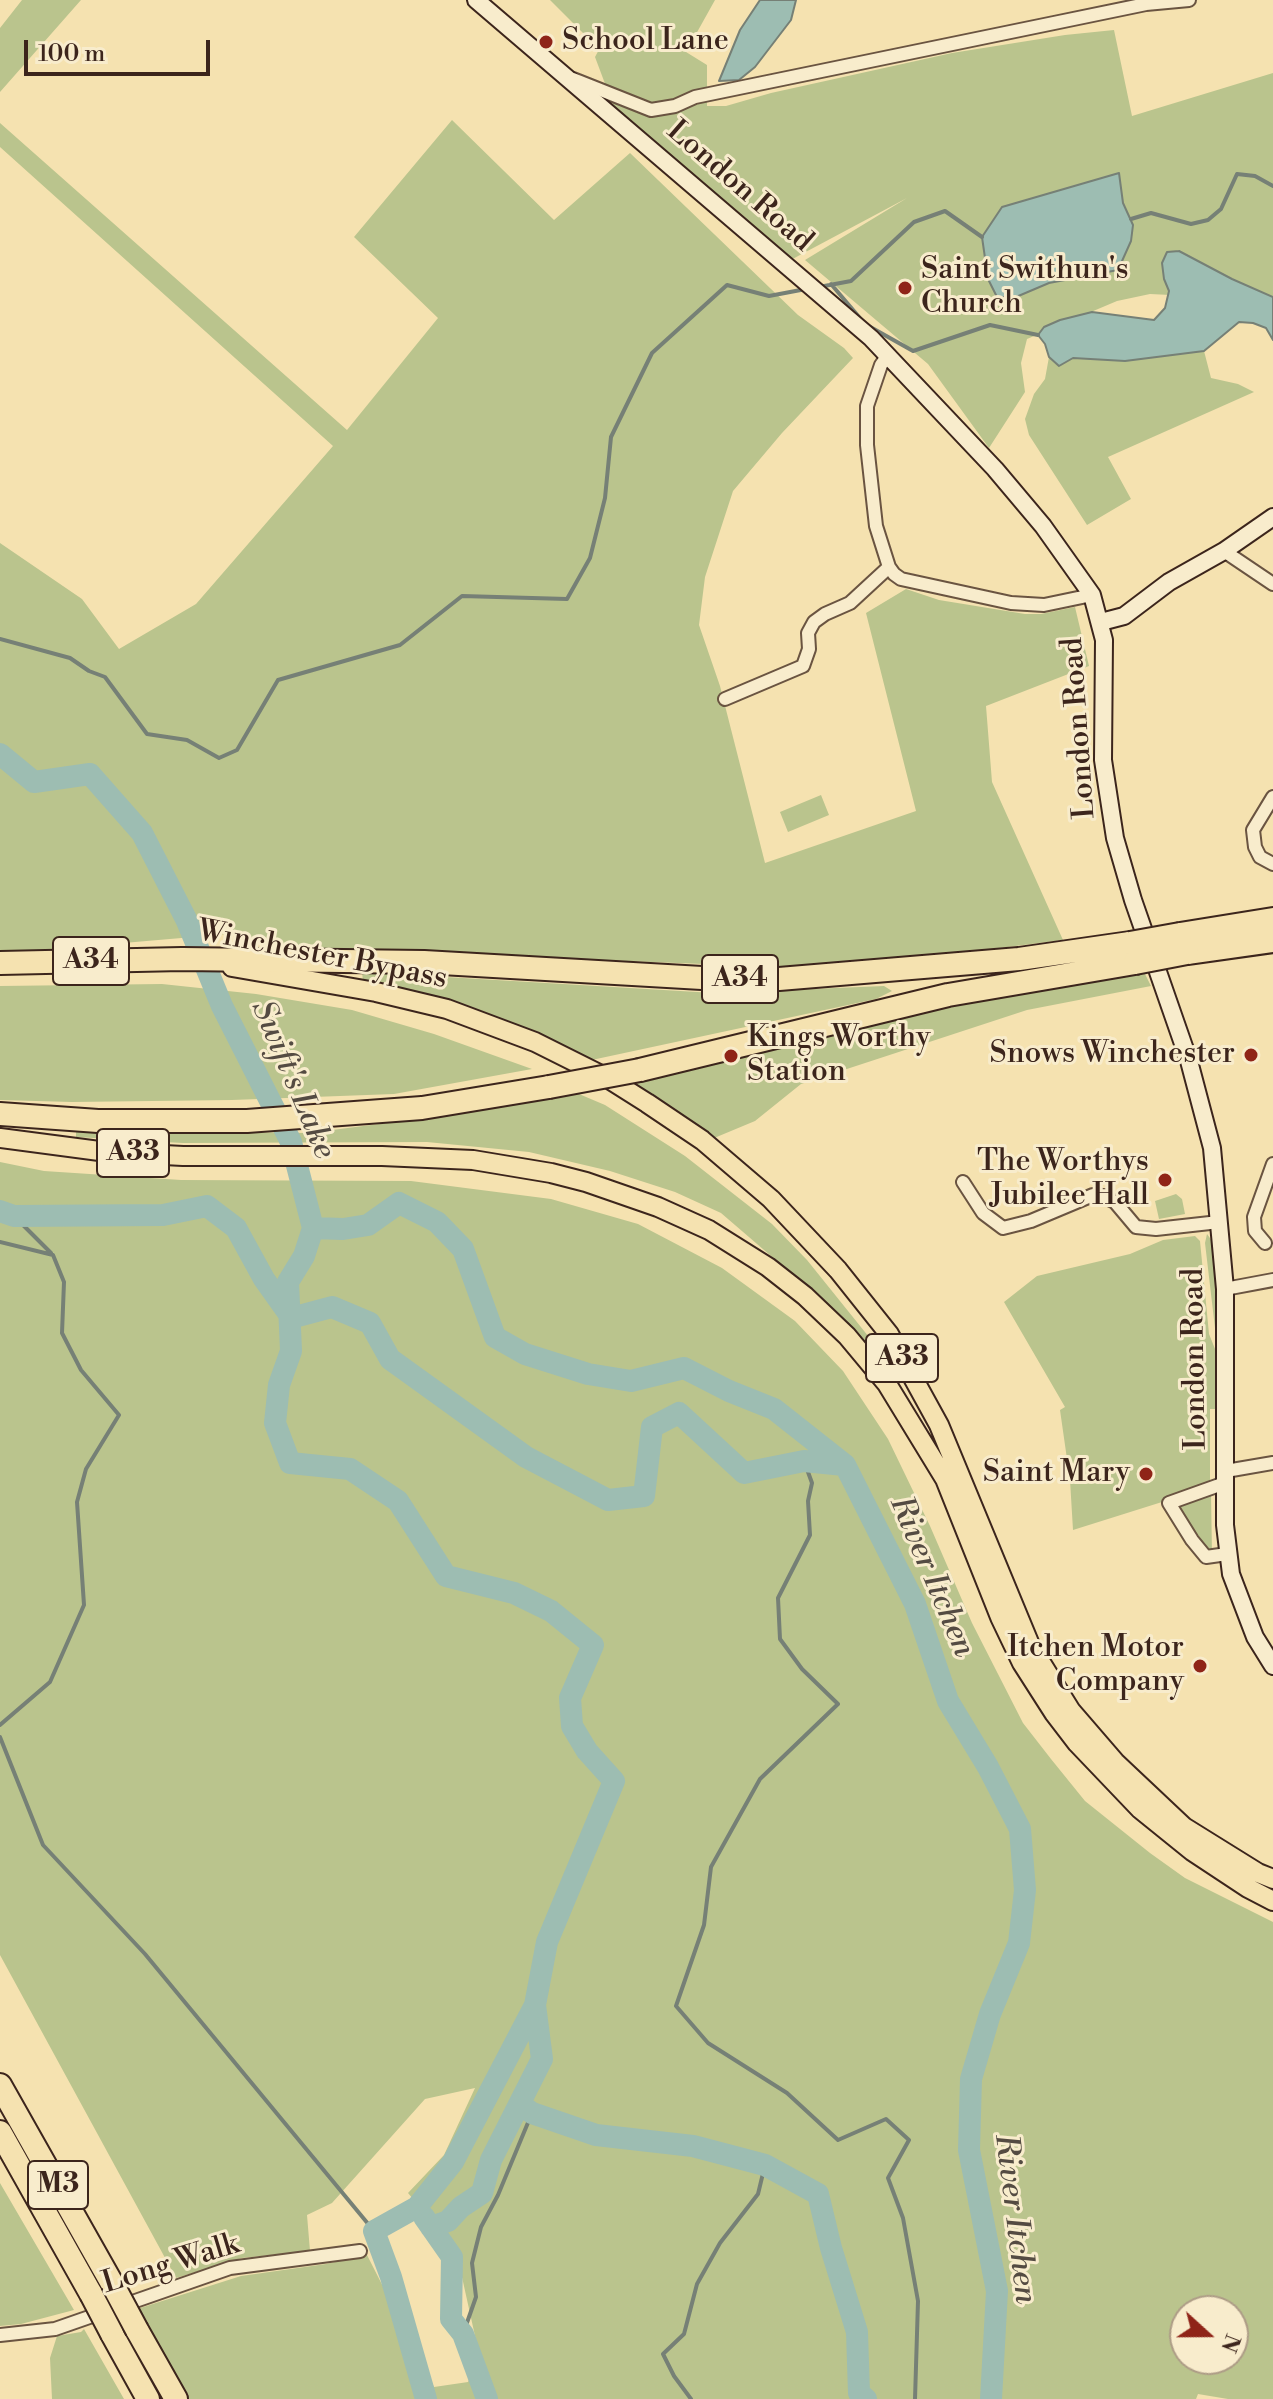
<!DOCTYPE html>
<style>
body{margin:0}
#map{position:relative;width:1273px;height:2399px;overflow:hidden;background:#f5e2b0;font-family:"Libre Bodoni",serif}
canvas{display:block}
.north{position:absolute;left:1169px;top:2295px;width:80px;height:80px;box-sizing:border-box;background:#f8eccc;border:2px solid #ad9c86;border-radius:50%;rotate:111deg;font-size:22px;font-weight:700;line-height:32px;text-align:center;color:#3c251c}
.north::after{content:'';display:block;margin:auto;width:28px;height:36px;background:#8f2418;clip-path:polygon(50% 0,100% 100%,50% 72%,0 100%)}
.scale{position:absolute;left:24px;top:40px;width:186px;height:36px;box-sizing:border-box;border:4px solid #3c251c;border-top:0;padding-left:10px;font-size:24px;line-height:28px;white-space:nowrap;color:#3c251c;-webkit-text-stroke:6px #f8eccc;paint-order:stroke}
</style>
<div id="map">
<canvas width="1273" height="2399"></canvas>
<div class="north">N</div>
<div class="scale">100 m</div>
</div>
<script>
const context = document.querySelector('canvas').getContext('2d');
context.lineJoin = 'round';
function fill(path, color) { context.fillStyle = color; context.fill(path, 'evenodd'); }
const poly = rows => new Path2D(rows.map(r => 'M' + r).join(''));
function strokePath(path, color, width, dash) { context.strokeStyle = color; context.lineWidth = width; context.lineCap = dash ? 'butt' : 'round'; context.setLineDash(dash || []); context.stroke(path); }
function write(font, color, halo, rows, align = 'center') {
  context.font = font + ' "Libre Bodoni",serif'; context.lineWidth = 6; context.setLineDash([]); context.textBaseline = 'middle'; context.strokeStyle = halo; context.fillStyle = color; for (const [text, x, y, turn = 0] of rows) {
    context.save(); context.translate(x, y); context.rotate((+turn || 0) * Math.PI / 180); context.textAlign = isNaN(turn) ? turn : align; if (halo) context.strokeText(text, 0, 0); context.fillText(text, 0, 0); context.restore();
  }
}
const green = poly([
 [22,0,81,0,0,92,0,28],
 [550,0,715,0,686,52,707,65,707,106,726,106,771,93,952,53,1065,35,1114,30,1132,116,1273,73,1273,300,1150,294,1117,301,1027,339,1021,363,1025,392,989,448,928,364,805,260,907,198,785,263,619,121,595,57,601,46,586,36],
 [452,120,554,220,630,153,798,315,844,348,853,358,782,433,733,491,705,577,699,625,720,686,765,863,916,811,866,613,906,589,939,600,1025,614,1041,614,1075,607,1089,666,986,706,992,782,1063,940,833,969,290,948,228,934,42,950,0,950,0,543,82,599,119,649,196,604,333,446,0,147,0,123,347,430,438,318,354,237],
 [1204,351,1211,378,1238,384,1254,392,1108,457,1131,499,1087,525,1029,435,1025,419,1034,394,1045,379,1049,357,1059,366,1073,358,1125,361],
 [821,795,829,815,788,832,780,812],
 [362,972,714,993,884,986,892,991,876,999,587,1061,458,1003,363,981],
 [1145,974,1151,986,1027,1010,801,1084,755,1121,707,1141,625,1085,969,999],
 [162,984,256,994,352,1010,434,1034,532,1069,394,1094,232,1100,72,1102,0,1100,0,986],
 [579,1094,605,1105,685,1156,772,1224,807,1260,881,1352,876,1357,821,1299,721,1213,675,1192,610,1171,529,1152,427,1142,183,1143,76,1137,76,1130,309,1133,464,1113],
 [0,1162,44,1171,181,1180,411,1181,551,1199,638,1224,722,1268,795,1321,843,1371,888,1439,930,1526,972,1623,1023,1723,1051,1759,1085,1801,1150,1853,1185,1878,1273,1922,1273,2399,1228,2399,1198,2394,1196,2399,188,2399,137,2309,241,2276,326,2264,367,2255,434,2387,468,2382,479,2354,456,2250,408,2193,444,2155,475,2088,425,2099,332,2203,307,2215,310,2251,242,2258,176,2278,0,1955],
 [1185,2311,1233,2311,1233,2359,1185,2359],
 [1176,1194,1182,1199,1185,1214,1159,1219,1155,1201],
 [1207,1234,1215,1245,1219,1329,1215,1328,1205,1243],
 [1195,1236,1200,1241,1209,1334,1217,1354,1217,1409,1210,1409,1210,1482,1162,1502,1073,1530,1070,1480,1060,1410,1065,1407,1004,1302,1037,1276,1130,1254,1163,1240],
 [1211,1493,1212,1555,1204,1556,1177,1507],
 [0,2183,74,2310,21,2324,0,2326],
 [84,2329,124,2399,52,2399,50,2358,57,2336,81,2332]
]);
const water = poly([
 [760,0,796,0,791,20,755,67,739,80,719,81,740,30,760,0],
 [1119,173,1123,203,1133,225,1131,241,1118,270,1049,283,1016,297,997,297,988,279,982,237,1002,207,1119,173],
 [1179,251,1232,279,1273,297,1273,340,1266,328,1253,323,1239,322,1204,351,1125,361,1073,358,1059,366,1049,357,1045,344,1038,335,1044,327,1060,320,1092,312,1154,320,1165,308,1169,291,1164,279,1162,263,1167,252,1179,251]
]);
const stream = poly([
 [1131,219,1151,213,1191,224,1208,220,1221,209,1237,174,1255,176,1273,186],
 [831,284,865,324,913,351,990,325,1038,335],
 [819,287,851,281,914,222,945,211,982,237],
 [0,639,70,658,89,671,105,677,147,734,187,740,219,758,237,750,278,680,400,645,462,596,567,599,590,558,605,498,611,437,652,353,727,285,769,296,806,289],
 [14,1216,51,1253],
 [0,1242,53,1255,64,1282,62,1333,81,1370,119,1415,86,1469,77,1502,84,1605,50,1682,0,1725],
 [804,1461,812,1483,808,1501,810,1535,778,1598,780,1639,802,1669,838,1704,760,1779,711,1867,704,1925,676,2006,708,2043,787,2093,838,2140,886,2119,909,2140,888,2178,903,2218,918,2301,915,2399],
 [0,1737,43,1845,145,1954,374,2231],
 [463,2334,476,2297,472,2263,481,2227,498,2195,532,2113],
 [691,2399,674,2376,663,2354,684,2334,697,2284,720,2243,758,2194,765,2165]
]);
const river = poly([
 [0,754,34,782,90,774,142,833,187,921,222,1006,291,1142,313,1228,343,1229,368,1225,399,1203,437,1222,463,1249,495,1337,525,1354,588,1374,631,1381,684,1368,729,1391,774,1409,845,1465,915,1604,948,1701,988,1767,1020,1829,1025,1890,1019,1943,990,2014,971,2079,969,2150,997,2291,991,2399],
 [0,1211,14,1216,163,1215,207,1206,236,1228,264,1279,291,1317],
 [313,1228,304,1256,288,1282,291,1351,279,1385,275,1423,290,1463,350,1469,398,1501,446,1576,514,1593,551,1611,593,1645,570,1698,572,1726,587,1751,614,1781,547,1942,535,2005,453,2162,417,2207,374,2231,391,2277,426,2399],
 [291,1318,332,1307,370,1323,390,1359,526,1457,608,1500,644,1496,652,1427,679,1413,744,1473,804,1461,844,1465],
 [520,2104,532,2113,596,2135,693,2146,765,2165,818,2194,831,2248,857,2332,859,2393,866,2399],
 [424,2217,452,2257,451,2319,463,2334,487,2399],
 [431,2227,448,2221,461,2207,482,2193,491,2160,542,2059,535,2005]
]);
const street = poly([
 [573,79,651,110,675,106,695,97,1054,23,1146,4,1189,0],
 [888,355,881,365,867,406,867,445,876,526,889,567,894,574,901,579,1011,603,1044,605,1092,595],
 [1224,551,1273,584],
 [725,699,803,666,809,649,808,633,814,622,825,614,850,603,889,567],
 [1273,797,1253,830,1255,847,1260,857,1273,864],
 [963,1182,983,1213,1003,1228,1031,1221,1093,1195,1103,1196,1115,1202,1136,1227,1156,1229,1219,1222],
 [1265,1243,1255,1231,1254,1217,1273,1164],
 [1225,1289,1273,1280],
 [1226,1471,1273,1463],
 [1225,1483,1169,1503,1192,1540,1206,1557,1227,1554],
 [0,2335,55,2329,230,2268,360,2251]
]);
const secondary = poly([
 [476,0,871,338,995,469,1043,526,1092,595,1104,640,1103,760,1115,838,1133,900,1189,1061,1212,1148,1225,1289,1225,1525,1231,1574,1255,1637,1273,1666],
 [1101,622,1124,616,1169,582,1224,551,1273,517]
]);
const primary = poly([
 [232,967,376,992,447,1009,535,1042,609,1079,647,1103,702,1140,771,1199,838,1270,889,1334,939,1425,1030,1645,1071,1711,1115,1762,1184,1827,1258,1873,1273,1879],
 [0,1138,107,1152,183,1156,382,1156,473,1160,551,1173,586,1182,658,1207,709,1230,768,1267,805,1296,847,1336,887,1384,945,1479,1000,1617,1022,1663,1054,1713,1077,1743,1140,1809,1192,1851,1248,1888,1273,1901]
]);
const highway = poly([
 [1180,934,1273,919],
 [1187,953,1273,941],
 [0,963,182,959,424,962,702,978,779,979,1019,959,1130,943],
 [640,1070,948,995,1135,963],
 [0,1114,98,1121,247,1121,422,1108,549,1087],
 [0,2085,114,2287],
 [0,2132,91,2294],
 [137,2330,176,2399],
 [112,2334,148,2399]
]);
const highwayBridge = poly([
 [1130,943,1180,934],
 [1135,963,1187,953],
 [549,1087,640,1070],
 [114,2287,137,2330],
 [91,2294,112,2334]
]);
const markers = [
 [546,42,8,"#8f2418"],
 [905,288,8,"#8f2418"],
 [1251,1055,8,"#8f2418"],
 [731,1056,8,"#8f2418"],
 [1165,1180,8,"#8f2418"],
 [1146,1474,8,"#8f2418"],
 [1200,1666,8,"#8f2418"]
];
const shields = [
 [91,961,76],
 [740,979,76],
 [133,1153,72],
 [902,1358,72],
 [58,2185,60]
];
const shieldNames = [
 ["A34",91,961],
 ["A34",740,979],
 ["A33",133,1153],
 ["A33",902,1358],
 ["M3",58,2185]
];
const poiNames = [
 ["School Lane",562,42,"left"],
 ["Saint Swithun's",921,271,"left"],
 ["Church",921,305,"left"],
 ["Kings Worthy",747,1039,"left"],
 ["Station",747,1073,"left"],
 ["Snows Winchester",1235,1055],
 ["The Worthys",1149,1163],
 ["Jubilee Hall",1149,1197],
 ["Saint Mary",1130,1474],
 ["Itchen Motor",1184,1649],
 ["Company",1184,1683]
];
const streetNames = [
 ["London Road",739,187,41],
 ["London Road",1080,728,-94],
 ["Winchester Bypass",322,956,11],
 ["London Road",1196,1359,-91],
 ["Long Walk",171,2265,-17]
];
const waterNames = [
 ["Swift's Lake",292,1080,67],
 ["River Itchen",931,1577,67],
 ["River Itchen",1014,2219,83]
];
fill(green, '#bac48d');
fill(water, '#9dbdb2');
strokePath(water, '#768076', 2);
strokePath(stream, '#768076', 4);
strokePath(river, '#9dbdb2', 22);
strokePath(street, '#6a5441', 16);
strokePath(secondary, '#3c251c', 20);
strokePath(primary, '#3c251c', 22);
strokePath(highway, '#3c251c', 26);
strokePath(street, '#f8eccc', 12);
strokePath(secondary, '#f8eccc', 16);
strokePath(primary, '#f5e2b0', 18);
strokePath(highway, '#f5e2b0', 22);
strokePath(highwayBridge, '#3c251c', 26, []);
strokePath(highwayBridge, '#f5e2b0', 22);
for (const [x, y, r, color] of markers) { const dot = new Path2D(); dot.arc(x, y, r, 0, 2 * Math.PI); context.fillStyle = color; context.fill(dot); strokePath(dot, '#f8eccc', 3); }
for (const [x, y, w] of shields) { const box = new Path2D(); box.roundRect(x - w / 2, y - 24, w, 48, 6); context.fillStyle = '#f8eccc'; context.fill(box); strokePath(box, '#3c251c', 2); }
write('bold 28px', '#3c251c', null, shieldNames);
write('30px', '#3c251c', '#f8eccc', poiNames, 'right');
write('30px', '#3c251c', '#f8eccc', streetNames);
write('italic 32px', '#544b42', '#f8eccc', waterNames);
</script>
